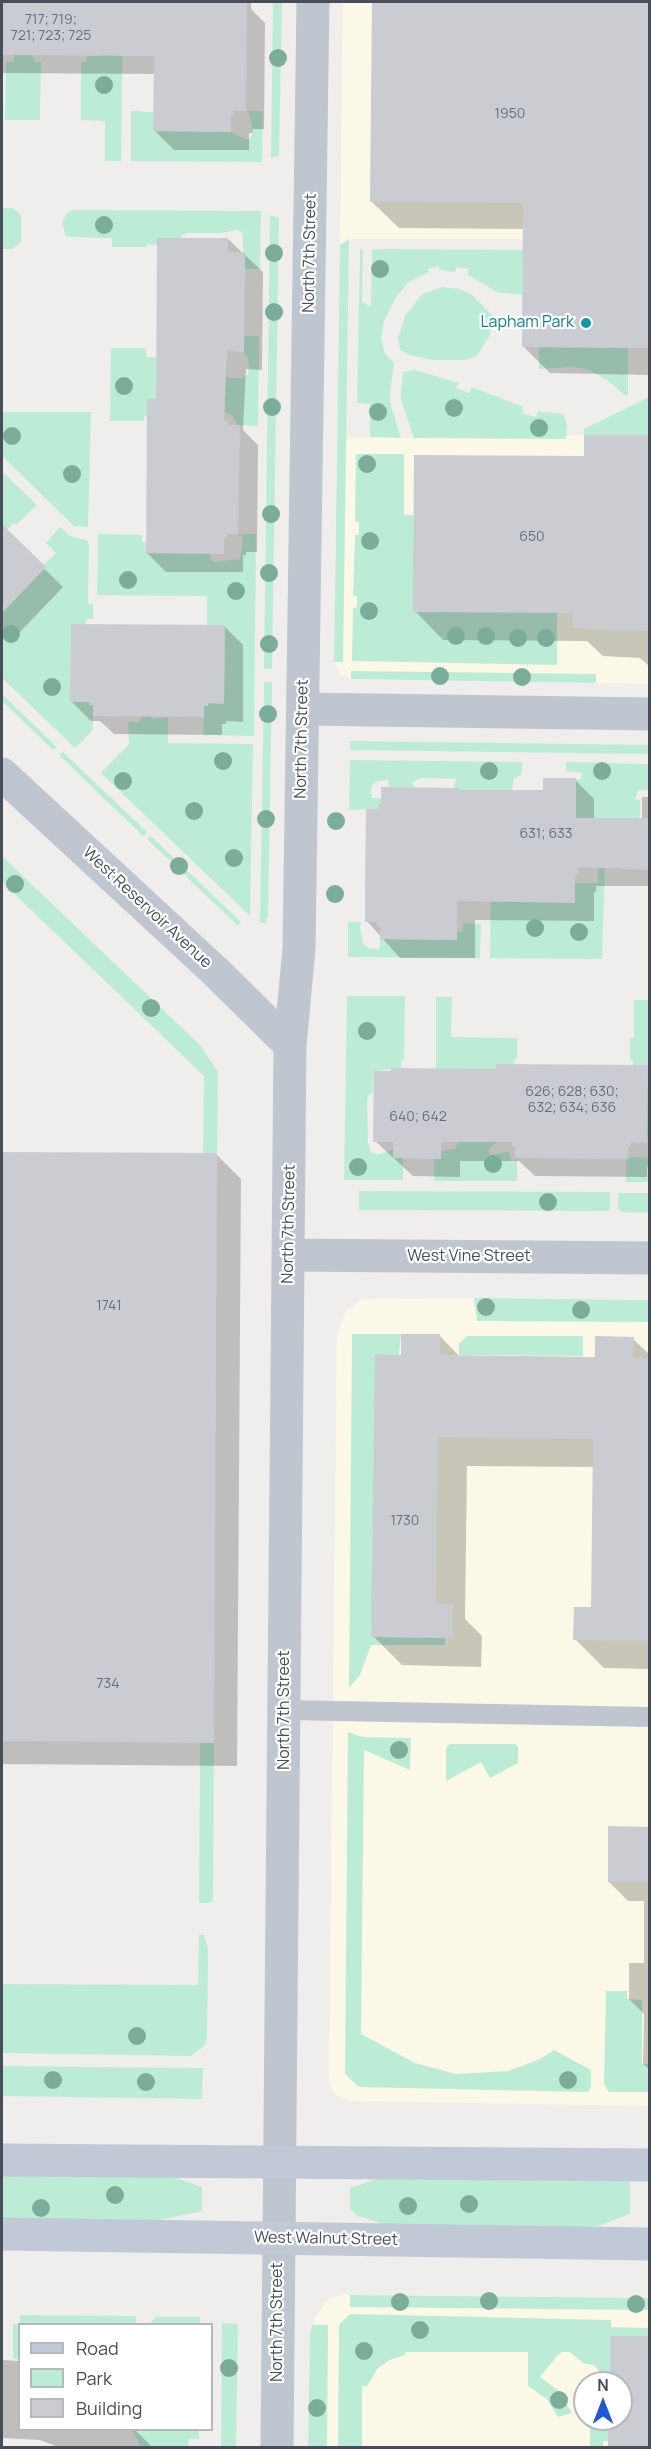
<!DOCTYPE html>
<style>
body{margin:0}
#map{position:relative;width:651px;height:2449px;overflow:hidden;background:#f0eeed;font-family:Manrope,sans-serif}
canvas{display:block}
.frame{position:absolute;inset:0;border:3px solid #474e5a;pointer-events:none}
.legend{position:absolute;left:18px;top:2323px;width:195px;height:108px;box-sizing:border-box;background:#fff;border:2px solid #b5b8bd;margin:0;padding:8px 10px;list-style:none;font-size:18px;color:#474e5a}
.legend li{display:flex;align-items:center;gap:12px;height:30px}
.legend b{width:30px;border:2px solid #b5b8bd}
.north{position:absolute;left:573px;top:2371px;width:60px;height:60px;box-sizing:border-box;background:#fff;border:2px solid #b5b8bd;border-radius:50%;rotate:0deg;font-size:16px;font-weight:700;line-height:24px;text-align:center;color:#474e5a}
.north::after{content:'';display:block;margin:auto;width:21px;height:27px;background:#2157d7;clip-path:polygon(50% 0,100% 100%,50% 72%,0 100%)}
</style>
<div id="map">
<canvas width="651" height="2449"></canvas>
<div class="frame"></div>
<ul class="legend">
<li><b style="height:8px;background:#c1c8d6"></b>Road</li>
<li><b style="height:16px;background:#bdecd6"></b>Park</li>
<li><b style="height:16px;background:#caccd2"></b>Building</li>
</ul>
<div class="north">N</div>
</div>
<script>
const context = document.querySelector('canvas').getContext('2d');
context.lineJoin = 'round';
function fill(path, color) { context.fillStyle = color; context.fill(path, 'evenodd'); }
const poly = rows => new Path2D(rows.map(r => 'M' + r).join(''));
function strokePath(path, color, width, dash) { context.strokeStyle = color; context.lineWidth = width; context.lineCap = dash ? 'butt' : 'round'; context.setLineDash(dash || []); context.stroke(path); }
function write(font, color, halo, rows, align = 'center') {
  context.font = font + ' Manrope,sans-serif'; context.lineWidth = 4.5; context.setLineDash([]); context.textBaseline = 'middle'; context.strokeStyle = halo; context.fillStyle = color; for (const [text, x, y, turn = 0] of rows) {
    context.save(); context.translate(x, y); context.rotate((+turn || 0) * Math.PI / 180); context.textAlign = isNaN(turn) ? turn : align; if (halo) context.strokeText(text, 0, 0); context.fillText(text, 0, 0); context.restore();
  }
}
const commercial = poly([
 [343,2,649,2,649,239,349,239,340,245],
 [649,397,649,684,351,679,340,674,334,662,337,437,566,439,566,436,584,435,584,429],
 [474,1298,649,1300,649,2106,351,2101,336,2095,329,2084,337,1333,346,1311,363,1299],
 [350,2295,649,2298,649,2447,308,2448,310,2335,315,2317,329,2299,341,2295],
 [585,2383,621,2383,621,2419,585,2419]
]);
const green = poly([
 [101,2,123,2,121,161,105,161,105,121,81,120,81,62,86,62,87,56,100,56],
 [273,2,282,2,279,156,271,158],
 [14,55,33,55,34,62,41,62,40,120,5,120,6,62,14,62],
 [131,111,153,112,154,131,231,132,247,140,250,139,253,132,248,111,263,111,262,162,131,161],
 [2,208,13,208,21,215,21,242,12,249,2,249],
 [73,210,261,211,260,269,245,269,242,232,238,230,221,233,188,233,182,235,181,238,157,238,157,245,147,244,147,247,112,247,112,238,68,237,65,235,62,222,68,212],
 [270,215,279,218,272,669,264,669],
 [349,239,343,662,334,662,340,245],
 [360,249,363,249,362,302,369,306,371,306,372,249,523,250,522,295,497,292,468,275,468,269,457,267,455,272,440,270,439,266,428,269,429,272,409,282,396,297,384,321,381,340,385,353,394,363,390,394,391,406,401,438,370,437,370,404,357,403],
 [442,287,460,289,471,294,492,315,490,335,477,356,466,360,434,360,409,355,400,350,398,338,405,316,422,294],
 [244,336,259,336,258,426,237,425,233,416,225,412,225,400,144,417,144,421,110,421,111,348,146,348,146,357,156,357,156,359,233,378,242,378,248,374,249,364,247,356,244,352],
 [539,347,628,348,628,394,626,396,607,380,589,370,573,367,539,369],
 [415,370,459,383,456,388,469,393,472,387,523,407,522,413,536,417,538,411,563,414,567,424,566,439,414,438,401,400,401,393,403,372],
 [649,397,649,436,584,435,584,429],
 [2,412,91,412,88,527,74,526,2,456],
 [356,454,404,454,404,515,414,515,557,613,557,665,352,661,353,608,357,607,357,596,353,596,355,535,359,535,359,522,355,522],
 [4,473,37,505,16,525,14,523,7,530,2,525,2,476],
 [60,527,70,536,87,540,89,545,88,604,93,604,93,619,86,619,85,624,71,625,70,702,89,702,89,705,93,705,93,730,75,748,2,678,2,613,45,568,43,565,56,553,46,543],
 [98,534,142,535,142,542,146,542,146,553,210,554,211,560,214,562,240,559,243,537,238,534,256,534,254,736,203,735,204,706,208,703,224,703,225,625,207,625,207,596,97,595],
 [351,671,596,674,596,683,351,679],
 [264,682,272,682,268,916,265,924,260,922],
 [2,694,57,747,53,750,2,701],
 [144,712,153,719,168,717,168,743,253,744,250,916,101,773,129,744,128,722,139,722],
 [350,741,649,745,650,754,350,750],
 [63,752,147,832,143,836,59,755],
 [350,760,522,762,521,775,514,778,511,799,575,903,575,883,598,883,598,865,605,865,602,959,490,958,492,810,458,802,459,788,454,788,456,779,422,778,412,782,414,787,389,787,388,780,378,781,373,784,371,789,372,798,381,798,381,804,378,804,378,809,349,810],
 [566,762,649,764,649,790,638,790,635,799,640,800,639,869,614,869,615,844,576,818,576,779,581,779,582,773,566,771],
 [151,836,241,922,238,926,147,839],
 [2,856,200,1045,218,1072,217,1154,203,1153,204,1076,2,882],
 [348,922,361,922,360,927,363,944,368,948,377,949,380,948,380,939,457,940,457,932,463,931,463,923,481,924,480,958,348,957],
 [347,996,405,996,404,1060,401,1060,401,1068,374,1071,373,1092,369,1095,367,1100,368,1144,371,1151,374,1154,380,1154,393,1149,393,1158,403,1158,403,1180,344,1180],
 [436,997,452,997,451,1037,517,1038,517,1059,515,1059,496,1142,489,1149,489,1155,506,1152,509,1152,512,1162,517,1158,517,1181,434,1181,434,1159,441,1159,441,1151,455,1149,458,1142,462,1142,436,1069],
 [634,1000,649,1000,649,1137,647,1135,648,1066,633,1065,633,1060,630,1060,630,1038,634,1038],
 [633,1157,649,1158,649,1182,626,1182,626,1159],
 [359,1191,610,1192,610,1209,607,1211,359,1210],
 [618,1193,649,1193,649,1213,621,1212,621,1210,618,1210],
 [474,1298,649,1300,649,1322,477,1321],
 [352,1334,401,1334,372,1637,445,1638,445,1645,371,1645,360,1675,349,1688],
 [467,1336,583,1336,583,1356,459,1355,459,1344],
 [348,1732,363,1737,411,1738,410,1770,364,1750,361,2034,415,2063,456,2074,508,2071,540,2059,554,2050,591,2070,591,2087,588,2092,359,2087,345,2074],
 [200,1743,214,1743,213,1901,208,1903,199,1903],
 [450,1744,515,1744,518,1746,518,1763,490,1778,481,1762,446,1781,446,1748],
 [199,1935,204,1935,208,1948,207,2039,204,2046,191,2056,2,2053,2,1984,198,1985],
 [606,1991,627,1991,627,1999,642,2000,642,2064,649,2064,649,2092,609,2092,604,2084],
 [2,2066,203,2068,202,2099,2,2096],
 [15,2173,168,2175,202,2187,202,2211,155,2221,2,2220,2,2176],
 [380,2178,630,2181,630,2214,598,2226,581,2227,383,2224,358,2216,350,2209,350,2188],
 [350,2295,649,2298,649,2310,350,2307],
 [350,2314,611,2320,611,2327,649,2328,649,2336,611,2336,610,2373,608,2374,608,2383,602,2383,602,2375,595,2366,583,2363,570,2352,562,2352,558,2355,540,2377,560,2392,572,2413,558,2417,547,2399,528,2386,528,2352,405,2352,405,2355,390,2360,378,2368,367,2386,362,2386,362,2447,338,2448,339,2325],
 [20,2315,136,2316,136,2324,20,2324,19,2360,13,2358,13,2324,20,2324],
 [156,2317,200,2317,200,2324,149,2324],
 [222,2323,238,2324,236,2447,221,2447],
 [312,2325,328,2325,327,2447,308,2447,310,2335],
 [590,2419,608,2419,608,2441,603,2441,603,2447,590,2447],
 [132,2430,199,2430,199,2439,189,2439,188,2447,141,2447]
]);
const shadow = poly([
 [2,2,251,2,251,9,265,23,264,129,253,129,253,133,249,133,249,150,174,150,155,131,156,74,2,73],
 [374,2,650,2,650,375,550,373,523,346,524,229,399,228,372,202],
 [228,239,263,272,262,370,246,369,243,430,258,445,257,552,246,552,246,555,243,555,243,572,166,572,147,553,157,401],
 [650,437,650,667,640,658,603,656,587,641,443,640,415,611,586,457],
 [2,527,63,587,16,636,10,631,2,640],
 [224,626,243,645,243,722,226,721,226,724,222,724,222,735,114,734,100,721,91,721,72,702],
 [575,780,594,799,594,819,642,819,642,797,650,797,650,886,596,886,596,892,594,892,594,921,475,920,475,958,400,958,367,921,379,811,458,789,461,792,545,792],
 [647,1066,650,1069,650,1167,647,1167,647,1177,535,1176,519,1161,460,1161,460,1177,413,1176,375,1141,498,1071],
 [2,1153,217,1155,241,1179,237,1766,2,1764],
 [440,1336,460,1357,596,1358,633,1339,650,1355,650,1669,604,1668,575,1639,592,1608,594,1467,467,1466,465,1619,482,1636,481,1667,402,1665,373,1636,402,1357],
 [650,1829,650,2070,643,2064,644,2014,629,1999,629,1963,644,1963,644,1901,628,1901,609,1882],
 [2,2360,20,2361,20,2430,135,2430,153,2448,61,2448,40,2440,2,2438]
]);
const building = poly([
 [2,2,247,3,246,111,234,111,234,115,231,115,231,132,153,131,154,56,2,55],
 [372,2,650,2,650,348,522,347,523,203,370,202],
 [157,238,228,238,228,252,245,252,244,352,227,351,224,421,228,421,228,425,240,425,238,534,227,534,227,537,224,537,224,554,146,553,147,399,156,399],
 [584,435,650,435,650,631,573,628,573,613,413,612,414,455,584,456],
 [2,524,46,567,2,613],
 [71,624,225,625,224,704,208,703,208,706,204,706,204,717,93,716,93,705,89,705,89,702,70,702],
 [543,778,576,778,576,818,650,818,650,870,578,867,578,874,575,874,575,903,457,901,457,940,380,939,380,927,377,927,377,922,365,922,365,890,366,809,378,809,378,804,381,804,381,787,459,788,458,790,543,790],
 [496,1064,648,1065,647,1143,631,1142,631,1147,628,1147,628,1159,515,1158,515,1146,512,1146,512,1142,441,1142,441,1159,393,1158,393,1142,373,1142,374,1071,391,1071,391,1068,496,1069],
 [2,1152,217,1153,214,1743,2,1741],
 [401,1334,440,1334,440,1355,595,1357,595,1336,634,1337,633,1358,650,1358,650,1641,573,1640,574,1607,591,1607,593,1439,438,1437,436,1603,453,1605,453,1638,371,1637,375,1354,401,1355],
 [608,1826,650,1827,650,1882,608,1882],
 [610,2336,650,2336,650,2448,608,2448,608,2419,621,2419,621,2383,608,2383,608,2373,610,2373]
]);
const lane = poly([
 [285,1710,650,1717]
]);
const street = poly([
 [303,709,650,714],
 [2,774,217,973,290,1045],
 [288,1255,650,1258],
 [277,2448,290,1045,299,949,313,2]
]);
const secondary = poly([
 [2,2160,650,2165],
 [2,2234,650,2244]
]);
const trees = [
 [278,58],
 [104,85],
 [104,225],
 [274,253],
 [380,269],
 [274,312],
 [124,386],
 [272,407],
 [454,408],
 [378,412],
 [539,428],
 [12,436],
 [367,464],
 [72,474],
 [271,514],
 [370,541],
 [269,573],
 [128,580],
 [236,591],
 [369,611],
 [11,634],
 [456,636],
 [486,636],
 [518,638],
 [546,638],
 [269,644],
 [440,676],
 [522,677],
 [52,687],
 [268,714],
 [223,761],
 [489,771],
 [602,771],
 [123,781],
 [194,811],
 [266,819],
 [336,821],
 [234,858],
 [179,866],
 [15,884],
 [335,894],
 [535,928],
 [579,932],
 [151,1008],
 [367,1031],
 [493,1164],
 [358,1167],
 [548,1202],
 [486,1307],
 [581,1310],
 [399,1750],
 [137,2036],
 [53,2080],
 [568,2080],
 [146,2082],
 [115,2195],
 [469,2204],
 [408,2206],
 [41,2208],
 [489,2301],
 [400,2302],
 [636,2304],
 [420,2330],
 [364,2351],
 [229,2368],
 [559,2400],
 [317,2408]
];
const markers = [
 [586,323,6,"#0f9aa8"]
];
const numberNames = [
 ["717; 719;",51,20],
 ["721; 723; 725",51,36],
 ["1950",510,114],
 ["650",532,537],
 ["631; 633",546,834],
 ["626; 628; 630;",572,1092],
 ["632; 634; 636",572,1108],
 ["640; 642",418,1117],
 ["1741",109,1306],
 ["1730",405,1521],
 ["734",108,1684]
];
const streetNames = [
 ["North 7th Street",310,253,-89],
 ["North 7th Street",302,739,-89],
 ["West Reservoir Avenue",147,908,43],
 ["North 7th Street",289,1224,-89],
 ["West Vine Street",469,1257],
 ["North 7th Street",285,1710,-90],
 ["West Walnut Street",326,2239,1],
 ["North 7th Street",278,2322,-90]
];
const cultureNames = [
 ["Lapham Park",574,323]
];
fill(commercial, '#fbf8e7');
fill(green, '#bdecd6');
fill(shadow, '#0003');
fill(building, '#caccd2');
strokePath(lane, '#bfc6cf', 20);
strokePath(street, '#bfc6cf', 33);
strokePath(secondary, '#c1c8d6', 33);
context.fillStyle = '#7bad9a';
for (const [x, y] of trees) { context.beginPath(); context.arc(x, y, 9, 0, 2 * Math.PI); context.fill(); }
for (const [x, y, r, color] of markers) { const dot = new Path2D(); dot.arc(x, y, r, 0, 2 * Math.PI); context.fillStyle = color; context.fill(dot); strokePath(dot, '#fff', 2); }
write('14px', '#686e78', null, numberNames);
write('16px', '#474e5a', '#fff', streetNames);
write('16px', '#0d838f', '#fff', cultureNames, 'right');
</script>
